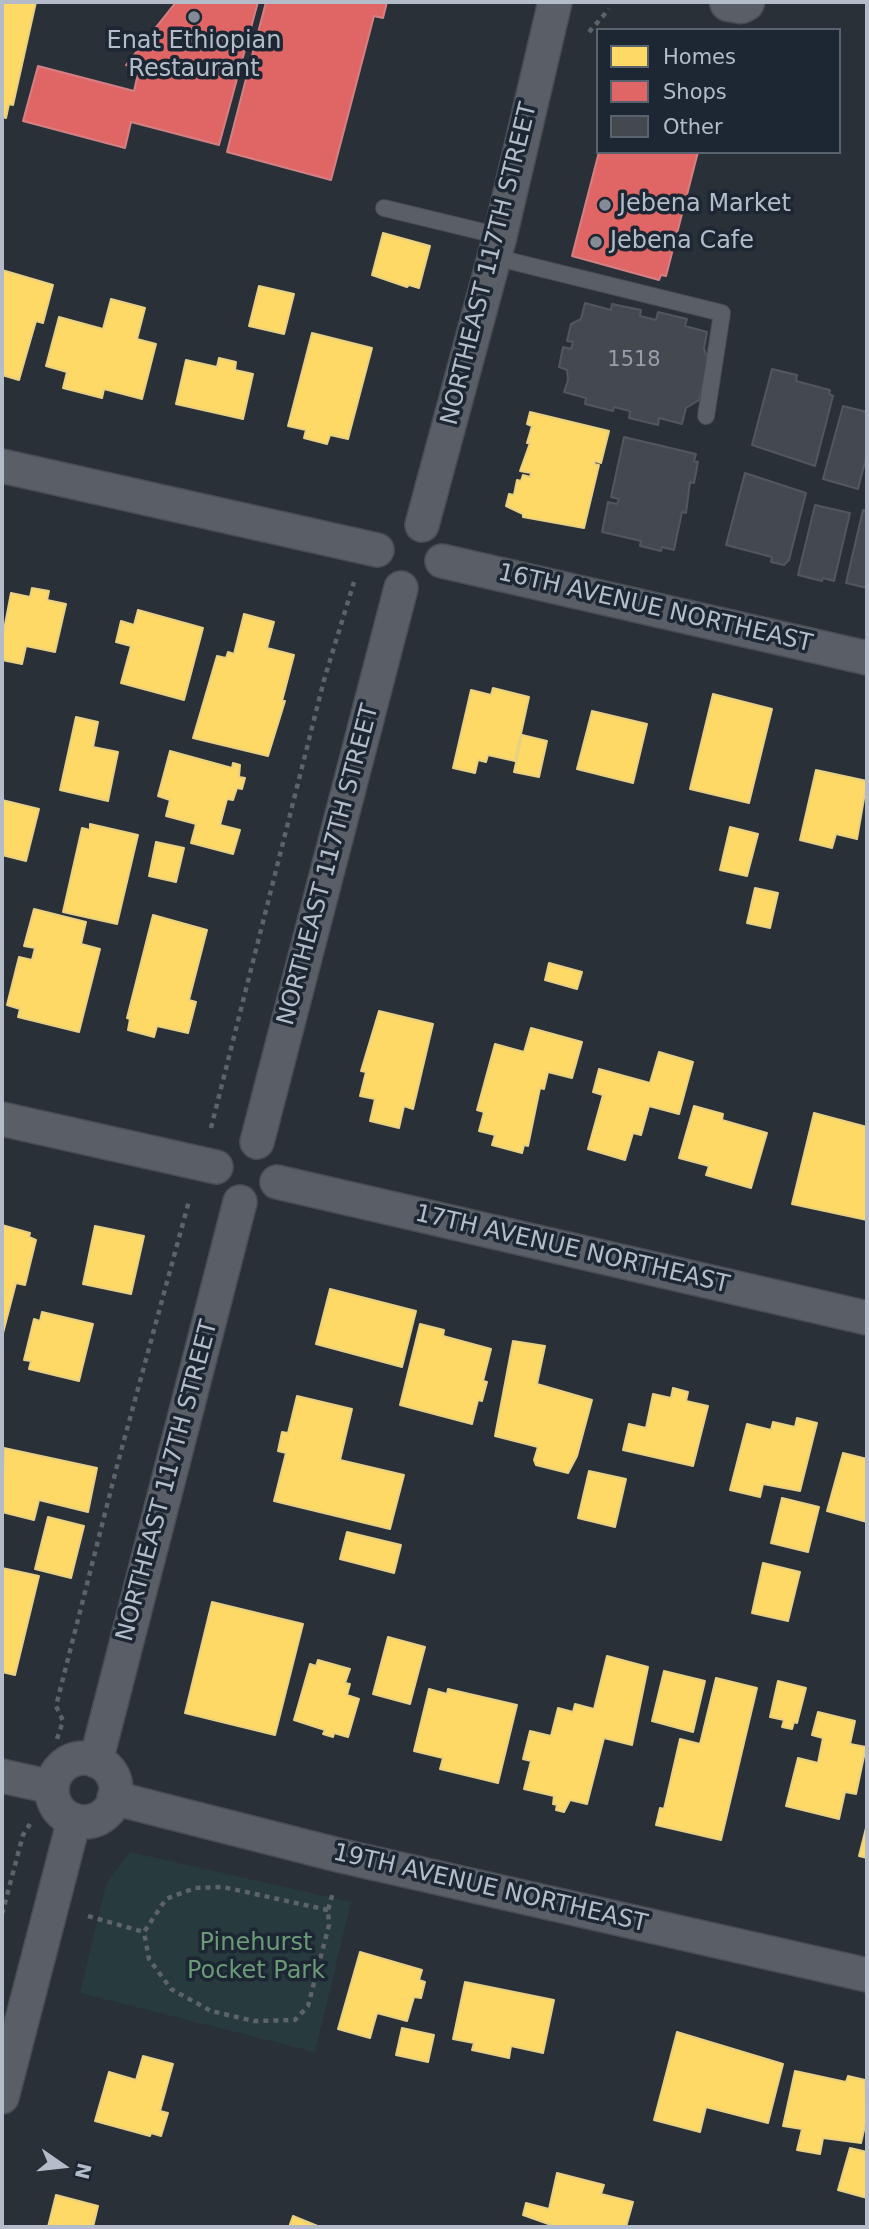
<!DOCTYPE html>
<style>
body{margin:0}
#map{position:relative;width:869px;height:2229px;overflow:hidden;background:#2a3038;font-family:"DejaVu Sans",sans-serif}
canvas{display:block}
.frame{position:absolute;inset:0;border:4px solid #b4bcc9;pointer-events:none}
.legend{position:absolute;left:596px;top:28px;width:245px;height:126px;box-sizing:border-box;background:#1d2633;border:2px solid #59626f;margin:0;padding:9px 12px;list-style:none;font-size:21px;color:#b4bcc9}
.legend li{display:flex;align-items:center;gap:14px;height:35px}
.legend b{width:35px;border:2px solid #59626f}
.north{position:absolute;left:28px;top:2131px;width:70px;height:70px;-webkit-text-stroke:5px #1d2633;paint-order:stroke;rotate:104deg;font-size:19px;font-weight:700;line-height:28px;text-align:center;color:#b4bcc9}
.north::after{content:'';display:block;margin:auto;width:24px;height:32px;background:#b4bcc9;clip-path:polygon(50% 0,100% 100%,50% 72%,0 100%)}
</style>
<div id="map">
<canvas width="869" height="2229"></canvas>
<div class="frame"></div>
<ul class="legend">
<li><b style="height:19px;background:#ffd966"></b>Homes</li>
<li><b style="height:19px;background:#e06666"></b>Shops</li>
<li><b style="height:19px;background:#444950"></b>Other</li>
</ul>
<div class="north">N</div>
</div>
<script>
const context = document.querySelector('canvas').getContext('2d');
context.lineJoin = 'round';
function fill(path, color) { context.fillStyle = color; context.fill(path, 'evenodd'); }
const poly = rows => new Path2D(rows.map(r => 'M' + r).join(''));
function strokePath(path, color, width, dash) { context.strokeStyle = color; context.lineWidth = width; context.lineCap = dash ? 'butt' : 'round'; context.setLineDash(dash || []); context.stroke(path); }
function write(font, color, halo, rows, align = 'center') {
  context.font = font + ' "DejaVu Sans",sans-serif'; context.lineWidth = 7; context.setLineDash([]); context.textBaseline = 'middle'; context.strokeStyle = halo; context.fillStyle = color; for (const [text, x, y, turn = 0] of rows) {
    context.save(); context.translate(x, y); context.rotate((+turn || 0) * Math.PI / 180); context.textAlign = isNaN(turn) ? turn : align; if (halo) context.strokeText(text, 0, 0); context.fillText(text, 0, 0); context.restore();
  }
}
const green = poly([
 [130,1852,351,1902,315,2052,80,1993,106,1884]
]);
const homes = poly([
 [2,2,36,2,13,105,9,104,6,118,2,117,2,2],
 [383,233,430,246,419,288,409,285,407,287,372,275,383,233],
 [2,270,53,285,43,323,36,321,19,380,2,375,2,270],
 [259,286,294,294,284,334,249,326,259,286],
 [111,299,145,308,137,339,156,344,142,399,104,389,102,398,63,388,67,372,46,366,59,317,103,329,111,299],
 [312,333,372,348,348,439,330,435,327,444,304,438,306,430,288,426,312,333],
 [219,358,236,362,235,370,253,374,243,419,176,404,186,360,217,367,219,358],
 [530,412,609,431,601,463,595,461,594,464,599,465,584,528,523,517,523,514,506,506,509,494,514,495,517,480,521,481,523,475,530,477,531,473,520,471,530,443,527,443,532,426,527,424,530,412],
 [32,588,49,591,47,600,66,604,55,652,26,646,22,664,2,660,2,640,11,593,30,597,32,588],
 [138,610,203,628,184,700,121,683,131,646,116,642,121,621,134,625,138,610],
 [244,614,274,622,267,648,294,655,282,701,285,701,268,756,193,738,217,656,226,658,228,652,234,654,244,614],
 [493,688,529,697,515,761,488,755,486,762,478,760,475,773,453,768,471,690,491,695,493,688],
 [713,694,772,709,749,803,690,789,713,694],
 [592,711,647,724,633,783,577,769,592,711],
 [76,717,98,722,93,747,118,752,108,801,60,790,76,717],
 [522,735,547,741,539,777,514,772,522,735],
 [170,751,232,768,233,763,240,765,239,777,245,778,242,789,237,788,233,800,227,799,220,825,240,830,233,854,191,843,196,824,166,816,170,800,158,796,170,751],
 [816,770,867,781,857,839,836,834,832,848,800,840,816,770],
 [2,800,39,809,26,861,2,855,2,800],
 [90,824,138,835,117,924,63,912,82,828,90,830,90,824],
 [730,827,758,834,747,876,720,870,730,827],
 [156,842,184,848,176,882,149,876,156,842],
 [755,888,778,893,770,928,747,923,755,888],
 [34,909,86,922,81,944,100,949,79,1032,18,1017,20,1009,7,1005,19,957,32,960,35,948,24,946,34,909],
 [153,915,207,930,189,1000,196,1002,188,1033,157,1026,154,1037,128,1030,130,1019,127,1018,153,915],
 [549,963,582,972,577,989,545,980,549,963],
 [379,1011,433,1024,413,1109,404,1106,399,1128,370,1121,375,1099,360,1096,366,1072,361,1071,379,1011],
 [531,1028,582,1042,572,1078,548,1072,544,1089,540,1088,528,1146,524,1145,522,1153,492,1145,495,1135,479,1131,484,1112,477,1110,495,1044,524,1052,531,1028],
 [659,1052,693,1062,679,1114,649,1106,641,1135,633,1133,625,1160,588,1149,603,1095,593,1092,599,1069,650,1083,659,1052],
 [694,1106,723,1114,722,1120,767,1133,751,1188,706,1175,709,1166,679,1158,694,1106],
 [814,1113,867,1127,867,1220,792,1204,814,1113],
 [2,1225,30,1233,29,1237,36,1240,25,1285,16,1283,2,1337,2,1225],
 [95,1226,144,1236,131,1294,83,1284,95,1226],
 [330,1289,416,1311,402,1367,316,1344,330,1289],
 [42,1312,93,1324,79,1381,29,1369,31,1361,24,1360,34,1319,40,1321,42,1312],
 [420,1324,444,1330,443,1336,491,1349,483,1381,487,1382,482,1401,478,1400,472,1424,400,1405,420,1324],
 [513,1341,545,1346,537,1384,592,1400,577,1456,568,1473,536,1465,534,1460,538,1447,495,1436,513,1341],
 [673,1388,688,1392,686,1401,708,1406,693,1466,623,1450,629,1424,646,1428,653,1394,671,1398,673,1388],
 [297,1396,352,1409,340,1460,404,1475,390,1529,274,1501,286,1453,278,1451,282,1432,288,1433,297,1396],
 [797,1418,817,1423,800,1491,763,1484,760,1497,730,1490,747,1424,771,1430,773,1422,795,1427,797,1418],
 [4,1448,97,1468,88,1512,39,1500,34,1520,2,1512,4,1448],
 [843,1453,867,1459,867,1522,827,1511,843,1453],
 [589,1471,626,1479,615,1527,578,1518,589,1471],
 [782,1498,819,1507,808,1552,771,1543,782,1498],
 [48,1517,84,1526,71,1578,35,1569,48,1517],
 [347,1532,401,1545,394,1573,340,1559,347,1532],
 [763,1563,800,1572,788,1621,752,1613,763,1563],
 [2,1568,39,1576,15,1675,2,1672,2,1568],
 [212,1602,303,1624,275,1735,185,1713,212,1602],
 [388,1637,425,1647,410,1704,373,1694,388,1637],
 [607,1656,648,1667,632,1745,604,1738,587,1804,570,1800,564,1812,556,1810,557,1805,553,1804,554,1796,524,1789,531,1761,523,1759,530,1731,551,1736,558,1708,573,1712,575,1704,594,1709,607,1656],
 [318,1660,350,1669,345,1683,350,1684,347,1695,359,1699,348,1737,334,1733,333,1737,323,1734,325,1730,294,1720,310,1664,316,1666,318,1660],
 [664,1671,705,1681,693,1732,652,1721,664,1671],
 [716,1678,757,1688,721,1840,656,1825,660,1808,664,1809,680,1739,700,1744,716,1678],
 [778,1681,806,1688,797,1723,794,1722,792,1729,782,1727,784,1720,770,1717,778,1681],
 [429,1689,447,1694,448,1689,517,1705,498,1783,440,1769,443,1758,414,1751,429,1689],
 [818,1712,855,1721,850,1744,866,1747,856,1794,845,1792,839,1819,786,1806,798,1758,818,1763,823,1738,812,1735,818,1712],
 [867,1824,867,1858,859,1856,867,1824],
 [360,1952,422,1970,419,1980,425,1982,421,1998,414,1997,407,2021,377,2013,370,2038,338,2029,360,1952],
 [465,1982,554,2000,543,2053,511,2046,509,2058,472,2050,474,2043,453,2039,465,1982],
 [402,2028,434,2035,428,2062,396,2055,402,2028],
 [677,2032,783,2064,768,2123,706,2107,700,2132,654,2120,677,2032],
 [143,2056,173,2064,160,2111,168,2113,161,2136,151,2133,150,2136,95,2121,109,2072,136,2080,143,2056],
 [795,2071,846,2082,848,2076,865,2080,867,2117,861,2143,823,2138,820,2154,797,2150,802,2129,783,2126,795,2071],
 [850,2148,867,2152,867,2198,838,2190,850,2148],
 [557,2173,604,2185,601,2194,633,2202,626,2227,557,2227,523,2215,526,2203,549,2209,557,2173],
 [56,2195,98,2206,93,2227,48,2227,56,2195],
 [293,2216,320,2227,289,2227,293,2216]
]);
const shops = poly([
 [176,2,258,2,219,145,131,122,125,148,23,121,38,66,134,91,139,69,126,65,176,2],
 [266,2,387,2,383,18,374,16,331,180,227,152,266,2],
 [599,152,698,152,666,276,661,275,659,280,572,256,599,152]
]);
const building = poly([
 [585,303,611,310,612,304,641,310,640,316,656,320,658,312,687,319,685,326,707,332,704,348,706,355,710,356,699,400,686,408,682,424,659,418,658,425,629,418,630,411,614,407,613,411,585,404,586,398,564,392,568,380,567,370,559,367,563,347,571,349,573,342,567,341,571,324,581,319,585,303],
 [772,369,797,375,796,381,830,390,829,394,833,396,815,466,752,445,772,369],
 [843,406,867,412,867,454,858,489,823,479,843,406],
 [624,437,696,454,694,461,698,462,694,483,690,482,686,513,682,512,674,550,662,547,661,551,640,546,641,541,602,532,608,502,617,504,619,499,611,497,624,437],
 [745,473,806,493,789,560,784,565,771,562,772,557,726,545,745,473],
 [815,505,850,513,834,581,823,578,822,581,798,575,815,505],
 [863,510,867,511,867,588,846,583,863,510]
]);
const path = poly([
 [589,32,609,9],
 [211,1128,324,680,354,582],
 [57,1739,63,1721,56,1706,117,1466,189,1201],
 [328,1910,223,1887,195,1888,166,1899,144,1932,149,1959,171,1989,211,2011,254,2021,295,2020,308,2006,329,1925,328,1910,333,1892],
 [2,1914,23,1835,30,1824],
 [88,1916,144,1932]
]);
const service = poly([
 [384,208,500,236],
 [494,257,722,313,706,416]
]);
const minor = poly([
 [2,466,377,550],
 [422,525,500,236,555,2],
 [442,561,867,658],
 [2,1119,216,1167],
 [257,1142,401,588],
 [277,1182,867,1318],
 '52 1790a32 32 0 1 1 64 0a32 32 0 1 1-64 0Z',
 [96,1761,240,1202],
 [2,1776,52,1787],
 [114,1798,342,1856,867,1975],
 [2,2097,74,1820]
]);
const tertiary = poly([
 [729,2,741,4,745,2]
]);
const markers = [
 [194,17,7,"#848b96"],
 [605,205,7,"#848b96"],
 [596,242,7,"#848b96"]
];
const numberNames = [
 ["1518",634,361]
];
const poiNames = [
 ["Enat Ethiopian",194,42,"center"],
 ["Restaurant",194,70,"center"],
 ["Jebena Market",619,205],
 ["Jebena Cafe",610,242]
];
const streetNames = [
 ["NORTHEAST 117TH STREET",490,264,-76],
 ["16TH AVENUE NORTHEAST",655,609,13],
 ["NORTHEAST 117TH STREET",329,865,-75],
 ["17TH AVENUE NORTHEAST",572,1250,13],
 ["NORTHEAST 117TH STREET",168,1481,-75],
 ["19TH AVENUE NORTHEAST",490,1889,13]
];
const parkNames = [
 ["Pinehurst",256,1944],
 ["Pocket Park",256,1972]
];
fill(green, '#273a3e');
fill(homes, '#ffd966');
strokePath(homes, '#e8d084', 2);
fill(shops, '#e06666');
strokePath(shops, '#d38084', 2);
fill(building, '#444950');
strokePath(building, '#52575f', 2);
strokePath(service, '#484c53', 18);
strokePath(minor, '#484c53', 36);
strokePath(tertiary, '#484c53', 41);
strokePath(path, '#5d636a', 4.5, [5, 5]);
strokePath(service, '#5a5e66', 16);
strokePath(minor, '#5a5e66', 33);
strokePath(tertiary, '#5a5e66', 38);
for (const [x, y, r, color] of markers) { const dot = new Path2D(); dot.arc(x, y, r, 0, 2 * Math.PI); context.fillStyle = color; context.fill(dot); strokePath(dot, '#1d2633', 2.5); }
write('21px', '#989fab', null, numberNames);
write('24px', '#b4bcc9', '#1d2633', poiNames, 'left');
write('24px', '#b4bcc9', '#1d2633', streetNames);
write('24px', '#6b9a76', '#1d2633', parkNames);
</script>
